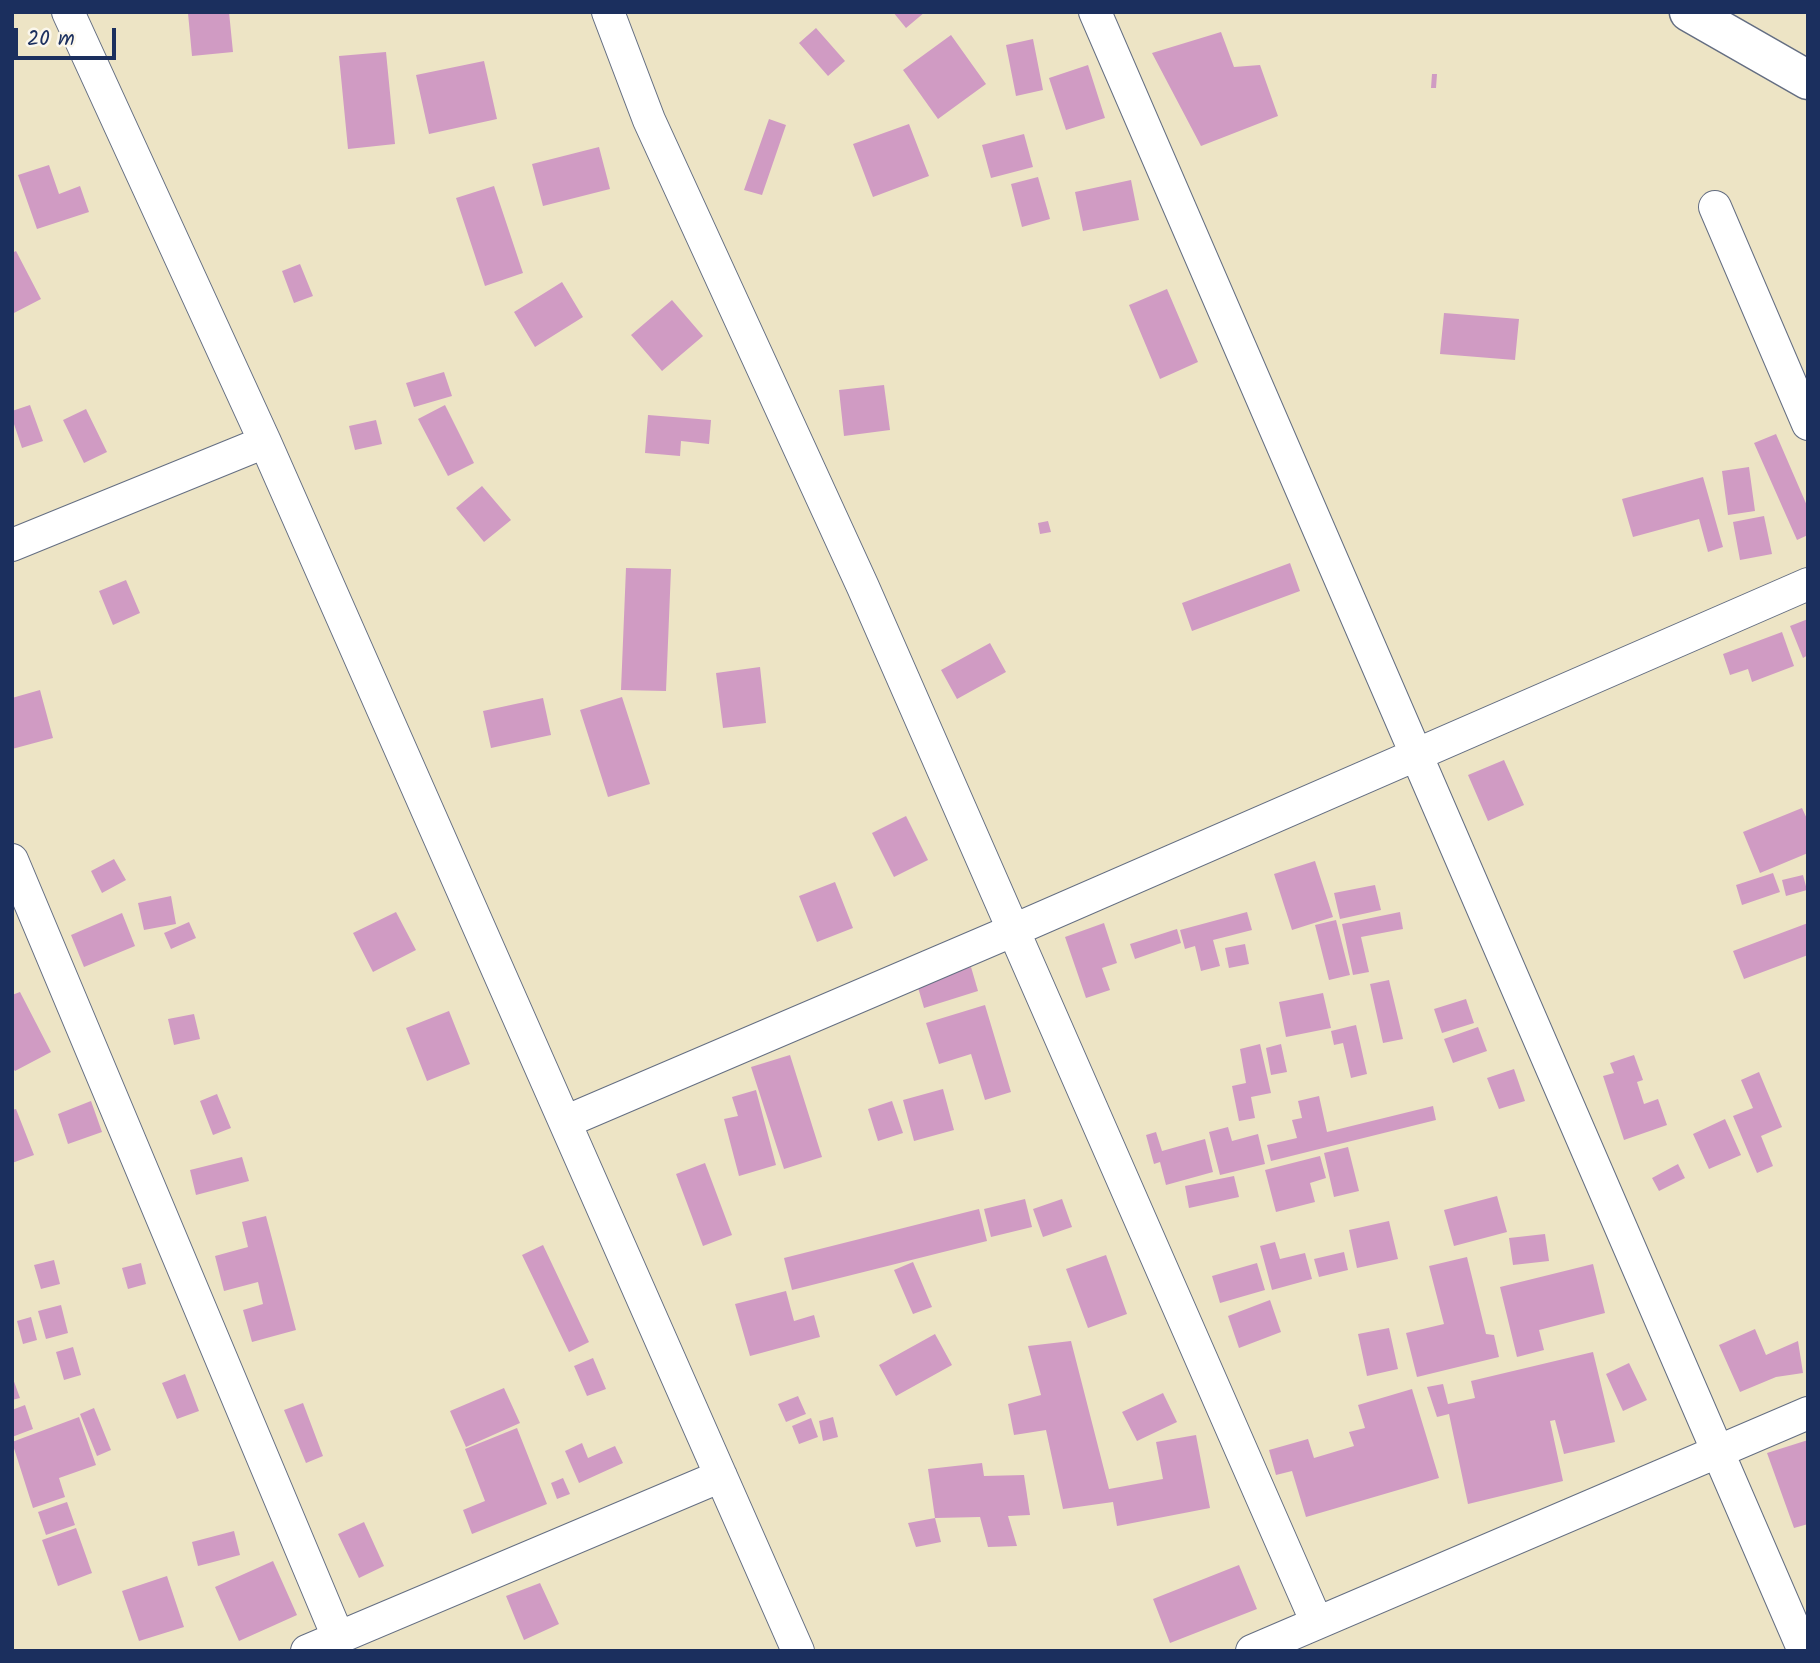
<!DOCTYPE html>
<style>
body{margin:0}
#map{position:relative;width:1820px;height:1663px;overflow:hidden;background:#ede4c5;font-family:Kalam,sans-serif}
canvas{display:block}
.frame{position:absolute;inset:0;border:14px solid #1b2f5e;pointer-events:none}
.scale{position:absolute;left:14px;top:28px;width:102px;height:32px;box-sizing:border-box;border:4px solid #1b2f5e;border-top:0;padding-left:9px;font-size:21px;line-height:24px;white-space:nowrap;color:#1b2f5e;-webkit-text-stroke:5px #fbf7ec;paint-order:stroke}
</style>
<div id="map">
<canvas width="1820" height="1663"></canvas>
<div class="frame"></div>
<div class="scale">20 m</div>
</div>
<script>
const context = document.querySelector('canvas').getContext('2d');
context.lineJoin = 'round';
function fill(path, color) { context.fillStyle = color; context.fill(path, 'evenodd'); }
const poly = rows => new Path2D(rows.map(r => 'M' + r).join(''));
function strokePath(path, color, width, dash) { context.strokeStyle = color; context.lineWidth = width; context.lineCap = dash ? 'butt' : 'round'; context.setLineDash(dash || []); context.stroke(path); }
const building = poly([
 [229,12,233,52,192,56,188,13],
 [893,12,925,12,906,28],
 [816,28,845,61,828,76,799,43],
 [1221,32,1234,67,1260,65,1278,116,1201,146,1152,53],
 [951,35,986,84,938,119,903,70],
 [1033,39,1043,90,1016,96,1006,45],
 [386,52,395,144,348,149,339,56],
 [484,61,497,119,429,134,416,75],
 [1088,65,1105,118,1066,130,1049,78],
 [1432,74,1437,74,1436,88,1431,88],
 [769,119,786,125,762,195,744,190],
 [909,124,929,176,873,197,853,144],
 [1024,134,1033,167,991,178,982,145],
 [599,147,610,189,543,206,532,164],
 [49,165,59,194,80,186,89,212,37,229,18,175],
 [1038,177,1050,219,1022,227,1011,184],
 [1131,180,1139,220,1083,231,1075,192],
 [494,186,523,273,485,286,456,198],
 [16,251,41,299,12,314,12,253],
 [300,264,313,296,294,303,282,271],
 [562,282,583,317,535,347,514,312],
 [1167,289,1198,362,1160,379,1129,305],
 [672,300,703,336,662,371,631,335],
 [1444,313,1519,319,1515,360,1440,354],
 [444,372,452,396,414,407,406,383],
 [884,385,890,430,844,436,839,390],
 [30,405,43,441,22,448,12,418,12,411],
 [445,405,474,463,448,476,418,419],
 [86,409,107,452,84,463,63,420],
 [648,415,711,420,709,444,681,441,680,456,645,453],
 [376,420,382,444,355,450,349,426],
 [1776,434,1808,508,1808,535,1797,540,1754,443],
 [1749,467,1755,511,1728,515,1722,471],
 [1703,477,1723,547,1708,552,1699,519,1633,537,1622,499],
 [482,486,511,520,484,542,456,508],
 [1764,516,1772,554,1740,560,1733,522],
 [1048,521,1051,532,1040,534,1038,523],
 [1290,563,1300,591,1192,631,1182,603],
 [626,568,671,569,666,691,621,690],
 [126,580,140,613,113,625,99,591],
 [1808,619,1808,655,1803,658,1790,626],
 [1782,632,1794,666,1752,682,1748,669,1730,675,1723,654],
 [990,643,1006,672,957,699,941,670],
 [760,667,766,723,723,728,716,673],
 [40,690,53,738,12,749,12,698],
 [622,697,650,784,608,797,580,710],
 [543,698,551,735,491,748,483,711],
 [1504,760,1524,805,1488,821,1468,775],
 [1802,808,1808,821,1808,853,1760,873,1743,832],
 [906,816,928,860,894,877,872,833],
 [114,859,126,880,102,893,91,871],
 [1315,861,1333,917,1292,930,1274,874],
 [1773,873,1780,892,1742,905,1736,885],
 [1803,875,1807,890,1786,896,1782,880],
 [835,882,853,928,817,942,799,896],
 [1375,885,1381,910,1340,919,1334,893],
 [171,896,176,924,144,930,138,903],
 [396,912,416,950,373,972,353,933],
 [1247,912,1252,930,1213,940,1220,966,1201,971,1195,946,1185,949,1180,930],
 [1400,912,1403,929,1361,937,1369,972,1353,975,1342,924],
 [122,913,135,946,84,967,71,935],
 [1336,920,1350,975,1329,980,1315,925],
 [189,922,196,938,171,949,164,933],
 [1104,923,1117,963,1102,968,1110,990,1086,998,1065,937],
 [1808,923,1808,955,1744,979,1733,951],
 [1177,929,1181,943,1135,959,1130,944],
 [1245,944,1249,964,1229,968,1225,948],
 [971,967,978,991,924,1008,917,984],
 [1389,980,1403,1039,1383,1043,1370,984],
 [20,992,51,1052,15,1071,12,1067,12,995],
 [1323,993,1331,1028,1286,1037,1279,1002],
 [1466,999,1474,1023,1442,1033,1434,1009],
 [985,1005,1011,1092,985,1100,971,1054,939,1064,926,1023],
 [449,1011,470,1064,427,1081,406,1028],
 [194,1014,200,1039,174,1045,168,1019],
 [1356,1025,1367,1074,1351,1078,1343,1043,1334,1045,1331,1031],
 [1478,1027,1487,1051,1453,1063,1444,1039],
 [1260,1044,1271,1093,1251,1097,1255,1118,1239,1121,1232,1086,1246,1083,1240,1049],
 [1281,1044,1287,1072,1271,1075,1266,1048],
 [790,1055,822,1157,784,1169,751,1067],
 [1634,1055,1643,1080,1637,1082,1644,1104,1658,1099,1667,1125,1624,1140,1603,1076,1614,1073,1610,1063],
 [1514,1069,1525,1101,1499,1109,1487,1078],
 [1759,1072,1782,1127,1761,1136,1773,1166,1757,1173,1733,1116,1753,1108,1741,1080],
 [943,1089,954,1130,914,1141,903,1100],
 [756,1090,776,1165,739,1176,724,1119,738,1116,732,1097],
 [217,1094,231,1128,213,1135,200,1101],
 [1319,1096,1327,1132,1433,1106,1436,1120,1271,1161,1267,1145,1297,1138,1292,1120,1302,1118,1298,1101],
 [91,1101,102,1132,68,1144,58,1114],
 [892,1101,903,1133,878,1141,868,1109],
 [16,1109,34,1155,12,1163,12,1110],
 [1725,1119,1741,1155,1709,1169,1693,1134],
 [1228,1127,1232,1141,1258,1134,1265,1164,1220,1175,1209,1132],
 [1156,1132,1162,1151,1205,1139,1213,1172,1166,1185,1160,1162,1154,1164,1146,1135],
 [1348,1147,1359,1191,1334,1197,1324,1153],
 [1320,1156,1326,1178,1310,1183,1315,1202,1276,1212,1265,1170],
 [242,1157,249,1181,196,1195,190,1170],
 [705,1163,732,1235,703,1246,676,1174],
 [1678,1164,1685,1178,1659,1191,1652,1178],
 [1234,1176,1239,1197,1189,1208,1185,1186],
 [1497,1196,1507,1232,1454,1246,1444,1210],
 [1025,1199,1032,1227,991,1237,984,1209],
 [1062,1199,1072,1227,1043,1237,1033,1209],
 [979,1209,987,1241,792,1290,784,1258],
 [266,1216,296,1330,252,1342,243,1310,263,1304,258,1282,224,1291,215,1256,248,1247,242,1222],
 [1389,1221,1398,1259,1357,1268,1349,1230],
 [1545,1234,1549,1261,1513,1265,1509,1238],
 [1275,1242,1280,1259,1305,1253,1312,1279,1272,1290,1260,1246],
 [543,1245,589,1342,569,1352,522,1255],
 [1344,1252,1348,1270,1319,1277,1314,1259],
 [1106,1255,1127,1314,1088,1328,1066,1269],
 [1467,1257,1486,1334,1494,1335,1499,1357,1417,1377,1406,1333,1444,1324,1429,1266],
 [54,1260,60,1284,41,1289,34,1265],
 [913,1262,932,1307,913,1314,894,1270],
 [141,1263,146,1284,128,1289,122,1268],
 [1257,1263,1265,1290,1220,1303,1212,1276],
 [1593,1264,1605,1313,1539,1330,1544,1350,1517,1357,1500,1287],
 [786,1291,794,1321,814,1315,820,1337,750,1356,735,1304],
 [1270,1300,1281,1332,1239,1348,1228,1316],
 [61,1305,68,1333,46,1339,38,1311],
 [31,1317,37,1340,23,1344,17,1321],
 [1389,1328,1398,1369,1367,1376,1358,1334],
 [1755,1329,1766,1355,1798,1341,1803,1373,1776,1377,1740,1392,1719,1345],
 [935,1334,952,1365,896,1396,879,1365],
 [1071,1341,1109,1489,1163,1479,1156,1442,1196,1435,1210,1508,1117,1526,1113,1502,1063,1509,1046,1430,1014,1435,1008,1404,1041,1395,1028,1346],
 [73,1347,81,1375,64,1380,56,1352],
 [1593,1352,1615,1442,1564,1454,1555,1420,1550,1421,1563,1481,1468,1504,1449,1414,1437,1417,1427,1387,1443,1384,1448,1404,1475,1398,1471,1381],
 [593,1358,606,1389,587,1396,574,1366],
 [1629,1363,1647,1400,1623,1411,1606,1374],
 [185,1374,199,1411,177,1419,162,1383],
 [12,1376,20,1398,12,1400],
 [504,1388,520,1423,466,1447,450,1411],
 [1412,1389,1439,1478,1306,1517,1292,1471,1276,1475,1269,1450,1308,1439,1314,1458,1354,1446,1349,1432,1365,1428,1358,1405],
 [1163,1393,1177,1422,1137,1441,1122,1412],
 [798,1396,806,1414,786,1422,778,1404],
 [303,1403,323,1456,306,1463,284,1410],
 [25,1405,33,1429,12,1437,12,1410],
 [94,1408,111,1450,97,1456,80,1414],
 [79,1417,96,1465,59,1478,65,1497,33,1508,12,1442],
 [833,1417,838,1437,823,1441,819,1421],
 [811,1418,818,1437,799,1444,792,1426],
 [517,1428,547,1504,472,1534,463,1510,485,1501,465,1449],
 [1808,1440,1808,1524,1794,1528,1767,1453],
 [582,1443,588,1458,615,1446,623,1463,579,1483,565,1451],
 [982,1463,984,1476,1024,1475,1030,1515,1008,1516,1017,1546,988,1547,980,1517,935,1518,928,1469],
 [563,1478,570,1494,557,1499,551,1483],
 [67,1502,75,1525,46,1535,38,1512],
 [935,1518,941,1542,916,1547,908,1523],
 [364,1522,384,1566,359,1578,338,1534],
 [76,1528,92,1573,58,1586,42,1540],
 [234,1531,240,1555,198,1566,192,1542],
 [273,1561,297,1615,239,1641,215,1587],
 [1239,1565,1257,1609,1170,1643,1153,1599],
 [167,1576,184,1627,139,1641,122,1591],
 [540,1583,559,1624,524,1640,506,1596]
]);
const minor = poly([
 [68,12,265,442,798,1651],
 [608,12,649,120,863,587,1317,1623],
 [1095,12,1804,1651],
 [1715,207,1808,424],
 [12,545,265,442],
 [12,860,338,1637],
 [565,1122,1014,930,1808,584],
 [307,1651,721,1476],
 [1252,1651,1808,1413]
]);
const trunk = poly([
 [1689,12,1808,80]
]);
fill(building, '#d09bc3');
strokePath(minor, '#646e82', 34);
strokePath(trunk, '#646e82', 41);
strokePath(minor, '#fff', 32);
strokePath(trunk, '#fff', 38);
</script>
